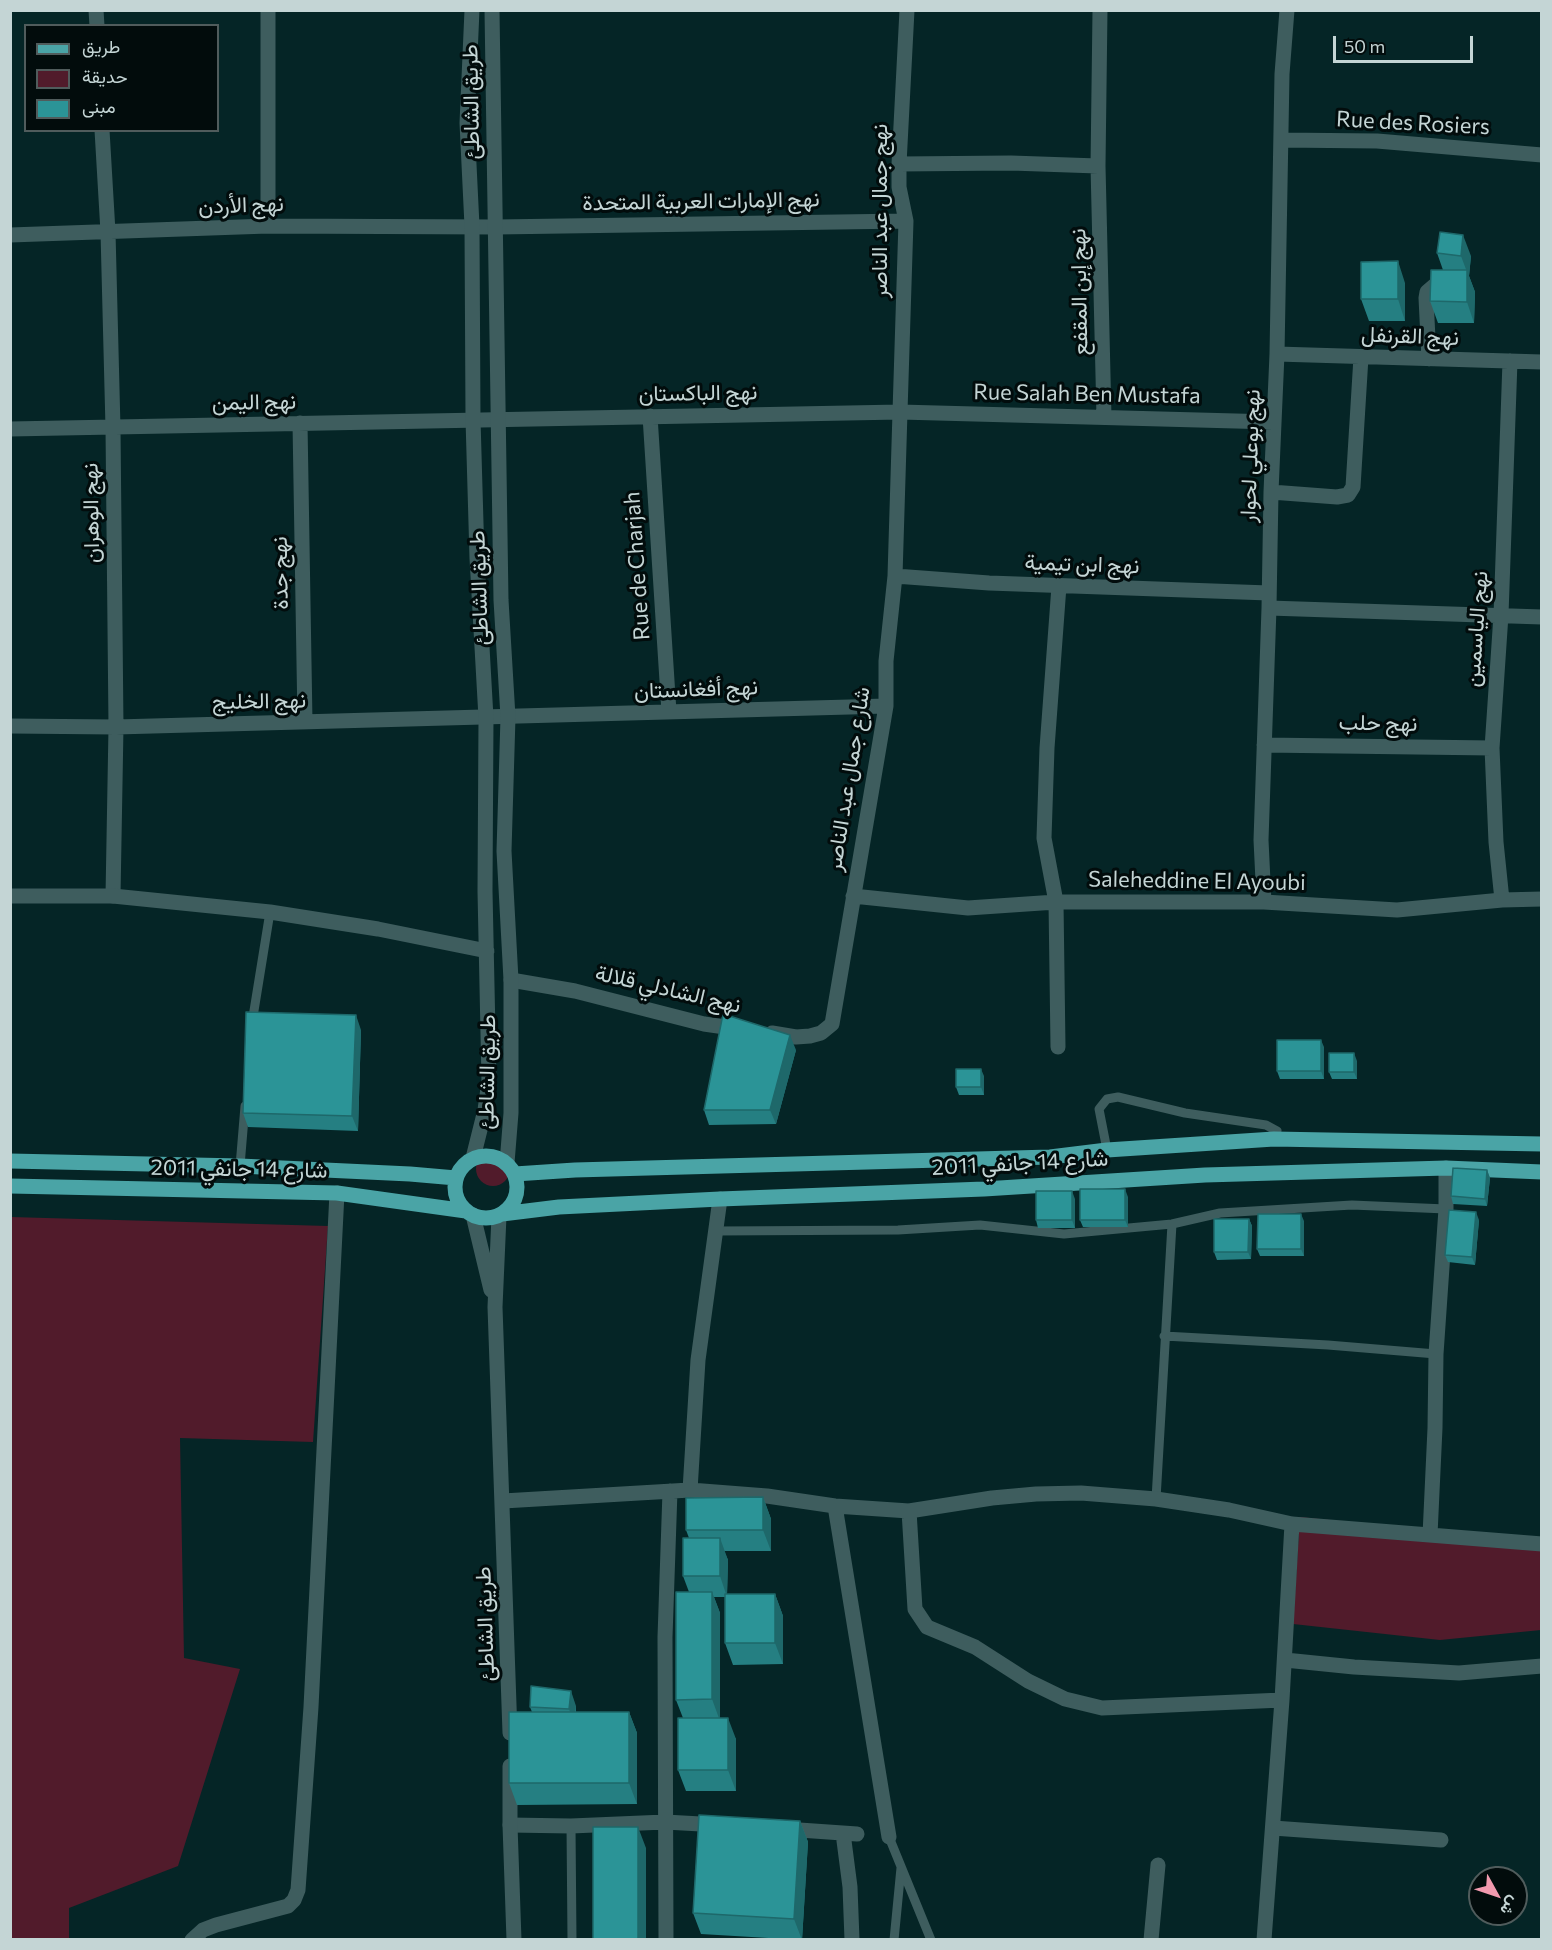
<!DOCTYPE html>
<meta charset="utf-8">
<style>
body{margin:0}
#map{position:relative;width:1552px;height:1950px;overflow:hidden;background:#052526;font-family:Commissioner,Vazirmatn,sans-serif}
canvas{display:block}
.frame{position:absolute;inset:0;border:12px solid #c4d5d5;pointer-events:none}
.legend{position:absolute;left:24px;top:24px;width:195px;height:108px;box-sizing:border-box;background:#020c0c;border:2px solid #505c5c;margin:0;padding:8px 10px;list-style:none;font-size:18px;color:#c4d5d5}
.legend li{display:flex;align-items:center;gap:12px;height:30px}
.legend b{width:30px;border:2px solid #505c5c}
.north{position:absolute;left:1468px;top:1866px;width:60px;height:60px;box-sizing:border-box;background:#020c0c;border:2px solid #505c5c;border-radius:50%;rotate:130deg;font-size:16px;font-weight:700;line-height:24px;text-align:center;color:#c4d5d5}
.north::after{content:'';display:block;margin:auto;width:21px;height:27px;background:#f29aaf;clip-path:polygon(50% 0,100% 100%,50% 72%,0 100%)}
.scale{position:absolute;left:1333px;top:36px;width:140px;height:27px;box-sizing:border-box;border:3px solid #c4d5d5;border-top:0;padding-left:8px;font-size:18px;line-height:21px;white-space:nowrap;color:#c4d5d5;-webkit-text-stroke:4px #020c0c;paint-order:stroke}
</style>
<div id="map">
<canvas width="1552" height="1950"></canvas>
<div class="frame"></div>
<ul class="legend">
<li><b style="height:8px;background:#4aa4a6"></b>طريق</li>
<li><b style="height:16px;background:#511b2b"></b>حديقة</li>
<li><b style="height:16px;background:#2b9497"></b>مبنى</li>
</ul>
<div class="north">ش</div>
<div class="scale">50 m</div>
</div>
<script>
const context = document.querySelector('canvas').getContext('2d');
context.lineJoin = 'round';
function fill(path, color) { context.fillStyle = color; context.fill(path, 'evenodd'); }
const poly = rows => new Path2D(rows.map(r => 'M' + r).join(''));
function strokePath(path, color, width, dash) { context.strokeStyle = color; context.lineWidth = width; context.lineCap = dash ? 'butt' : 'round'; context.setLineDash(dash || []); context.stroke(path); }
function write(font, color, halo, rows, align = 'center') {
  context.font = font + ' Commissioner,Vazirmatn,sans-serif'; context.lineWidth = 6; context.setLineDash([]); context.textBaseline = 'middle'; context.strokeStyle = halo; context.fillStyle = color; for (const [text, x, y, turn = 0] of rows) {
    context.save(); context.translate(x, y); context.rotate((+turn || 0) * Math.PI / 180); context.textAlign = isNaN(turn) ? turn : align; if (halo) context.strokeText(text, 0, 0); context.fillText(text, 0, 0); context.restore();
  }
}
const green = poly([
 '476 1169a17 17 0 1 1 34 0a17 17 0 1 1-34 0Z',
 [11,1217,328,1226,313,1442,180,1438,184,1658,240,1669,178,1866,69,1908,69,1939,11,1939],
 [1300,1517,1541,1541,1541,1630,1440,1640,1293,1624]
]);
const service = poly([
 [252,1023,270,912],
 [1107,1150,1099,1109,1107,1099,1118,1097,1185,1113,1266,1125,1277,1131,1274,1139],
 [240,1166,245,1106],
 [716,1231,898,1230,980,1225,1064,1234,1172,1224,1220,1213,1352,1205,1446,1209],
 [1164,1336,1328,1345,1436,1354],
 [1156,1499,1172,1224],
 [571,1826,572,1940],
 [889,1837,931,1940],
 [894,1940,901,1868]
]);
const minor = poly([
 [96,10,97,26],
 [268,10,268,226],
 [102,130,108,232,113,428,116,727,113,896],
 [1281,140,1377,141,1542,155],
 [899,164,1011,163,1098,166,1104,417],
 [1098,166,1100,10],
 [10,235,268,226,496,227,906,221],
 [1277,354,1542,362],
 [1429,359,1426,298,1427,292,1434,286,1448,284],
 [650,416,669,712],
 [300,423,305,722],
 [10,429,900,412,1273,422],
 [1271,492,1337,497,1348,495,1353,487,1361,357],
 [895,576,989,583,1269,593],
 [1269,608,1542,617],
 [10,726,116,727,886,706],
 [1264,745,1492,748],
 [853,896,968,908,1056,902,1264,902,1397,910,1502,900,1542,899],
 [1502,900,1496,842,1492,748,1501,615,1510,361],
 [1264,902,1261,840,1269,608,1271,492,1277,354,1282,74,1287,10],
 [511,980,575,991,704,1024,739,1029],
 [772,1033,796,1037,810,1036,821,1033,832,1024,886,706,886,661,895,576,900,412,906,221,899,187,899,164,907,10],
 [1058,1047,1056,902,1044,838,1047,748,1059,586],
 [690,1490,698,1360,720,1199],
 [503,1501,690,1490,767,1496,835,1506,909,1511,992,1498,1036,1494,1081,1493,1156,1499,1229,1510,1292,1524,1542,1544],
 [835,1506,889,1837],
 [909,1511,915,1609,927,1627,975,1647,1028,1681,1065,1699,1102,1708,1282,1700],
 [1430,1535,1435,1428,1436,1354,1446,1209,1446,1168],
 [1285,1660,1354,1667,1459,1673,1542,1666],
 [510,1825,571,1826,665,1822,719,1825],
 [1273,1828,1441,1840],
 [785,1829,857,1834],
 [843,1833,850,1887,852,1940],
 [192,1940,203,1930,216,1925,288,1906,294,1900,298,1890,311,1707,337,1193],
 [666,1940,665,1637,670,1491],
 [1151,1940,1158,1865],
 [1264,1940,1282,1700,1292,1524]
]);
const tertiary = poly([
 [472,10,467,123,472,226,473,419,477,558,486,718,485,891,489,1081,485,1110,473,1158],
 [492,10,501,600,508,717,504,851,511,980,511,1113,507,1163],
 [10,896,113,896,270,912,378,929,487,951],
 [473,1215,491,1290],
 [499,1216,495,1307,510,1733],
 [510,1766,510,1825,514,1940]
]);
const primary = poly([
 '455 1187a31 31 0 1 1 62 0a31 31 0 1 1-62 0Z',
 [10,1161,240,1166,410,1174,456,1178],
 [515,1174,575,1170,1050,1157,1107,1150,1274,1139,1542,1144],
 [10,1186,337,1193,466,1211],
 [502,1214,559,1207,720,1199,984,1189,1205,1175,1446,1168,1542,1172]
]);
const wall = poly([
 [1437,253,1471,256,1469,276,1475,292,1474,323,1438,323,1430,301,1443,270],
 [1405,283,1405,321,1369,321,1361,299],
 [361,1030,358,1131,248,1127,243,1113],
 [1324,1047,1324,1079,1280,1079,1277,1071],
 [796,1050,776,1124,709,1125,704,1110],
 [1357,1061,1357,1079,1332,1079,1329,1072],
 [984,1076,984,1095,959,1095,956,1087],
 [1487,1170,1490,1178,1487,1206,1453,1204,1451,1196],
 [1128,1197,1128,1227,1083,1227,1080,1220],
 [1075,1199,1075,1228,1038,1228,1036,1220],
 [1249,1219,1252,1226,1251,1259,1217,1260,1214,1252],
 [1479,1220,1475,1265,1448,1262,1445,1255],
 [1304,1221,1304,1256,1260,1256,1257,1249],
 [763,1497,771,1519,771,1551,724,1551,728,1560,727,1594,775,1594,783,1616,783,1664,733,1665,725,1643,725,1597,714,1597,720,1613,720,1718,736,1739,736,1791,686,1791,678,1770,683,1718,676,1700,689,1592,683,1576,689,1538,686,1530],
 [576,1706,576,1712,629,1712,637,1733,637,1804,517,1805,509,1783,532,1712,530,1707],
 [800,1821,808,1842,802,1940,701,1934,693,1913]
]);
const shadedWall = poly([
 [1463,235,1471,256,1469,276,1475,292,1474,323,1467,302,1467,272,1461,256],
 [1398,261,1405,283,1405,321,1398,299],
 [356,1015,361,1030,358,1131,352,1116],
 [790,1035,796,1050,776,1124,770,1110],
 [1321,1040,1324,1047,1324,1079,1321,1071],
 [1354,1053,1357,1061,1357,1079,1354,1072],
 [981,1069,984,1076,984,1095,981,1087],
 [1487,1170,1490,1178,1487,1206,1485,1199],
 [1125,1189,1128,1197,1128,1227,1125,1220],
 [1072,1191,1075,1199,1075,1228,1072,1220],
 [1476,1212,1479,1220,1475,1265,1472,1257],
 [1301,1214,1304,1221,1304,1256,1301,1249],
 [1249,1219,1252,1226,1251,1259,1248,1252],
 [763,1497,771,1519,771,1551,763,1530],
 [720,1538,728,1560,727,1597,720,1576],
 [712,1592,720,1613,720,1721,712,1699],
 [775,1594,783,1616,783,1664,775,1643],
 [571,1691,576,1706,574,1724,569,1709],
 [629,1712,637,1733,637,1804,629,1783],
 [728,1718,736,1739,736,1791,728,1770],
 [800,1821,808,1842,802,1940,794,1919],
 [638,1827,646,1848,646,1940,638,1940]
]);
const building = poly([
 [1440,232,1463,235,1461,256,1437,253,1440,232],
 [1398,261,1398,299,1361,299,1361,262,1398,261],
 [1431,270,1467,270,1467,302,1430,301,1431,270],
 [246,1012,356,1015,352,1116,243,1113,246,1012],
 [723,1014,790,1035,770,1110,704,1110,723,1014],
 [1277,1040,1321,1040,1321,1071,1277,1071,1277,1040],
 [1329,1053,1354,1053,1354,1072,1329,1072,1329,1053],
 [956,1069,981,1069,981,1087,956,1087,956,1069],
 [1453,1168,1487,1170,1485,1199,1451,1196,1453,1168],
 [1080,1189,1125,1189,1125,1220,1080,1220,1080,1189],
 [1036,1191,1072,1191,1072,1220,1036,1220,1036,1191],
 [1449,1210,1476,1212,1472,1257,1445,1255,1449,1210],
 [1258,1214,1301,1214,1301,1249,1257,1249,1258,1214],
 [1214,1219,1249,1219,1248,1252,1214,1252,1214,1219],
 [763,1497,763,1530,686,1530,686,1498,763,1497],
 [683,1538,720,1538,720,1576,683,1576,683,1538],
 [676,1592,712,1592,712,1699,676,1700,676,1592],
 [725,1594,775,1594,775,1643,725,1643,725,1594],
 [531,1686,571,1691,569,1709,530,1707,531,1686],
 [509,1712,629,1712,629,1783,509,1783,509,1712],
 [678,1718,728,1718,728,1770,678,1770,678,1718],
 [699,1815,800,1821,794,1919,693,1913,699,1815],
 [593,1827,638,1827,638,1940,593,1940,593,1827]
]);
const streetNames = [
 ["طريق الشاطئ",471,102,-91],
 ["Rue des Rosiers",1413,123,3],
 ["نهج الإمارات العربية المتحدة",701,201,-1],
 ["نهج الأردن",241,205,-2],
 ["نهج جمال عبد الناصر",880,211,-90],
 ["نهج إبن المقفع",1079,292,-91],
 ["نهج القرنفل",1410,336,2],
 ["نهج الباكستان",698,393,-1],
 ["Rue Salah Ben Mustafa",1087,394,1],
 ["نهج اليمن",254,402,-1],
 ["نهج بوعلي لحوار",1250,456,-88],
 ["نهج الوهران",91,513,-91],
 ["نهج ابن تيمية",1082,564,2],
 ["Rue de Charjah",637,566,-94],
 ["نهج جدة",280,573,-91],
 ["طريق الشاطئ",479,588,-92],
 ["نهج الياسمين",1476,629,-86],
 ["نهج أفغانستان",696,689,-2],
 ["نهج الخليج",259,701,-1],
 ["نهج حلب",1378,723,1],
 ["شارع جمال عبد الناصر",848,779,-81],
 ["Saleheddine El Ayoubi",1197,881,1],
 ["نهج الشادلي قلالة",668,989,13],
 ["طريق الشاطئ",487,1072,-89],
 ["شارع 14 جانفي 2011",1020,1163,-3],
 ["شارع 14 جانفي 2011",239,1169,1],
 ["طريق الشاطئ",485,1624,-92]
];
fill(green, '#511b2b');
strokePath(service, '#3e5d5e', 9);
strokePath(minor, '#3e5d5e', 15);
strokePath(tertiary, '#3e5d5e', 15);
strokePath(primary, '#4aa4a6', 15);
fill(wall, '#257f82');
fill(shadedWall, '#1e686a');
fill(building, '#2b9497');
strokePath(building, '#1e686a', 1.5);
write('22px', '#c4d5d5', '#020c0c', streetNames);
</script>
